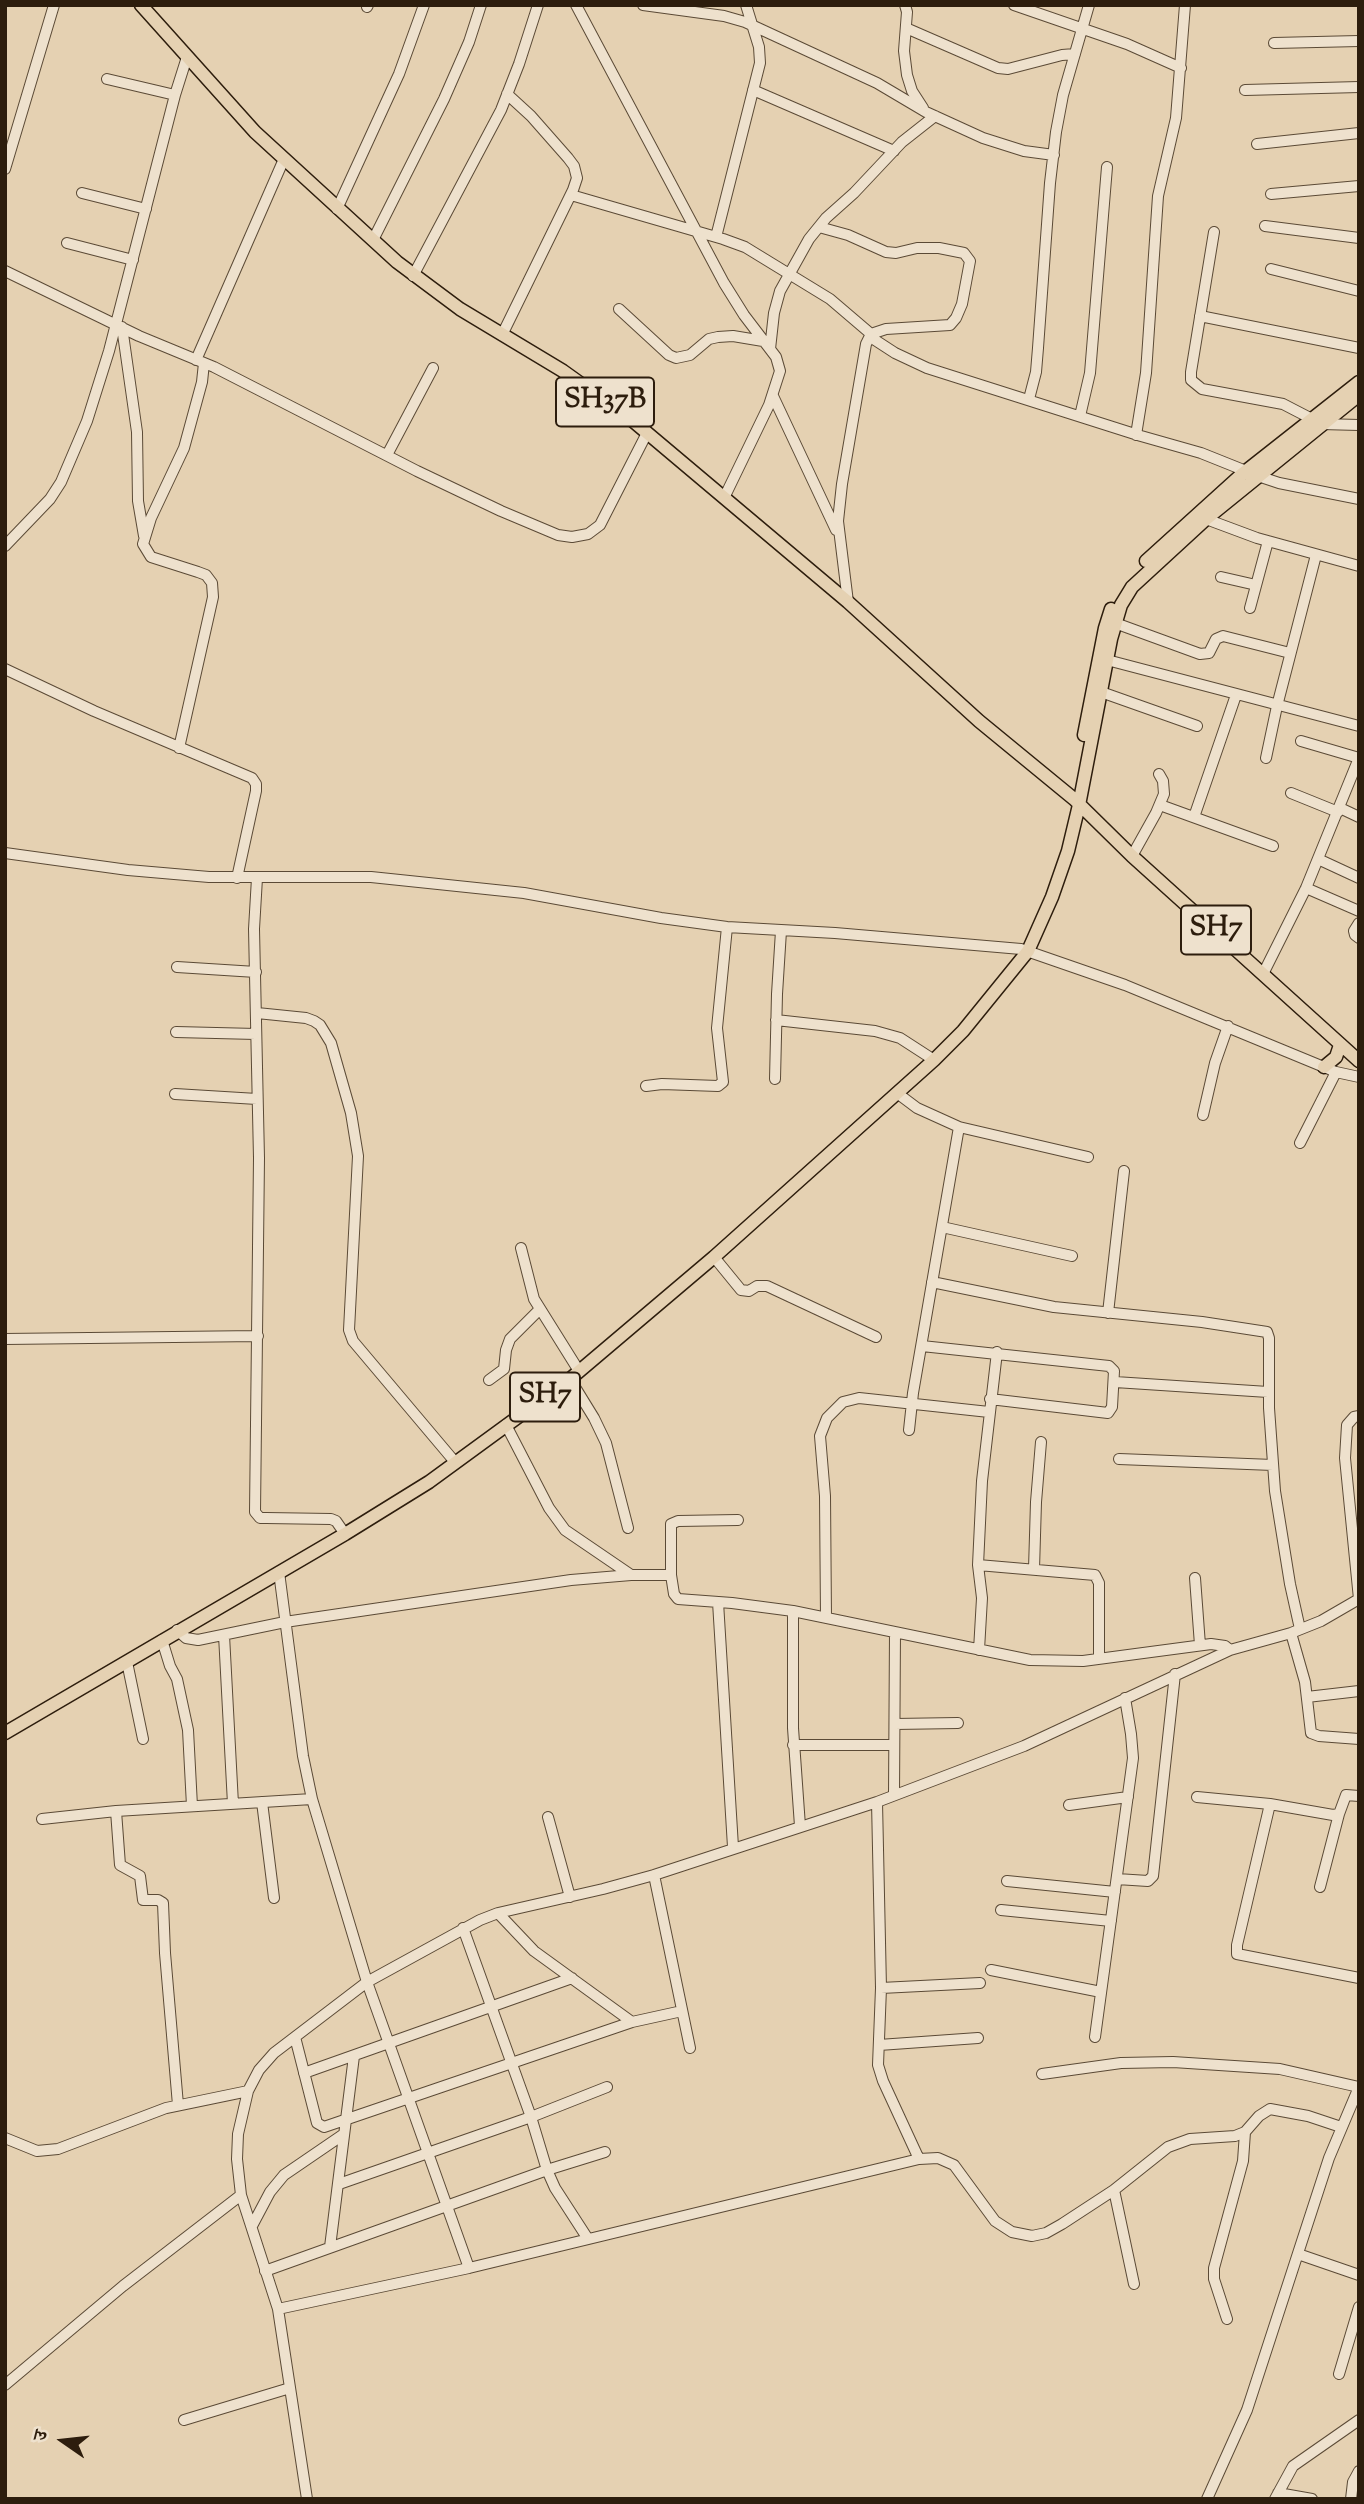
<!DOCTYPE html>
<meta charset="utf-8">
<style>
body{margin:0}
#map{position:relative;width:1364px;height:2504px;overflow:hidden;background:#e5d1b2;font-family:"Sorts Mill Goudy","Noto Serif Devanagari",serif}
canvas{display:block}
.frame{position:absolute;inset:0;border:7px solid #2d1d0d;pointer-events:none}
.north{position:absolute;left:28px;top:2406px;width:70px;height:70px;-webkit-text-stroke:5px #eee1cd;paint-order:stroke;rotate:284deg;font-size:19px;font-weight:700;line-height:28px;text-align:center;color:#2d1d0d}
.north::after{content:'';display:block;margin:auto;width:24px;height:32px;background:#2d1d0d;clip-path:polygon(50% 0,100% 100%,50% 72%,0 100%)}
</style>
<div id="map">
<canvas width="1364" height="2504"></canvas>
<div class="frame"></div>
<div class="north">उ</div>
</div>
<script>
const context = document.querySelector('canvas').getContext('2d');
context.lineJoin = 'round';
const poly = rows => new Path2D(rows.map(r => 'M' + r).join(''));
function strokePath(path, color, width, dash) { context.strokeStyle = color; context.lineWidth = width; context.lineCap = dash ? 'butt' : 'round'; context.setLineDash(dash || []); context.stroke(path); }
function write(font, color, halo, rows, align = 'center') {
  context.font = font + ' "Sorts Mill Goudy",serif'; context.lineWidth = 6; context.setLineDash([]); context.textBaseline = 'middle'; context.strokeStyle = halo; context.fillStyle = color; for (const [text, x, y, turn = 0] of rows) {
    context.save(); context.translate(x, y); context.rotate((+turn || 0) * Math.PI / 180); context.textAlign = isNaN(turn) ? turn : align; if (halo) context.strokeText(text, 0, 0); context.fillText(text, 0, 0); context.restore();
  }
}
const minor = poly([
 [576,5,724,283,744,315,776,357,780,371,769,405,724,498],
 [643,5,724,16,745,22,877,83,926,112,983,138,1024,151,1054,155],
 [905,5,907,12,904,51,907,75,912,91,923,108],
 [1014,5,1127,44,1181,68],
 [367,7,368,5],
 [906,28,998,68,1008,69,1062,55,1075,54],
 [1274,43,1359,41],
 [107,79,175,95],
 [753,90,894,151],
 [1245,90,1359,87],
 [1257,144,1359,133],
 [5,169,54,5],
 [82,193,146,209],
 [1271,194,1359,186],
 [571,195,723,239,745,247,830,299,871,334,875,340,895,353,927,368,1141,436,1201,453,1246,471],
 [337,209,399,74,424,5],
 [1265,226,1359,238],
 [819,227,848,235,886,252,896,253,917,248,939,248,964,253,970,261,962,304,956,318,950,325,886,329,871,334,866,344,842,484,838,521,848,602],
 [1214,232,1191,372,1191,380,1202,389,1283,404,1312,419],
 [716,237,760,63,759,47,746,5],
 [373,240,444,99,469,42,481,5],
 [67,243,133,260],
 [1271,269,1359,291],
 [5,271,139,336,214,367,417,471,501,511,558,535,572,537,588,534,600,525,647,433],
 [413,276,501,110,519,64,538,5],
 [619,309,669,355,676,358,690,355,709,339,718,337,733,336,763,341],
 [1200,316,1359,348],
 [122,327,137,432,138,501,144,536],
 [502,335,573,190,577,178,574,166,568,158,531,116,507,94],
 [770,349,774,313,780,291,809,239,826,218,854,193,902,142,935,116],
 [196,360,284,159],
 [773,396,836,530],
 [1029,399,1036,372,1038,348,1050,183,1056,132,1063,95,1089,5],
 [1080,416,1090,373,1107,167],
 [1321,424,1359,425],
 [1136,435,1146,373,1158,196,1176,118,1185,5],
 [387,455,433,368],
 [1258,476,1279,483,1359,499],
 [1206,519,1257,538,1359,566],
 [5,546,50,499,61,482,87,421,109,351,175,95,187,57],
 [1221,577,1256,585],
 [1250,608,1268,541],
 [1115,623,1200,654,1209,653,1216,639,1223,636,1290,653],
 [1107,660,1359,726],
 [5,669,94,711,252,778,256,784,256,791,237,878],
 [1101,692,1197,726],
 [1301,741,1359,758],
 [179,748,213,597,212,583,206,575,198,572,151,557,143,544,151,518,184,448,202,382,204,363],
 [1266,758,1277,706,1316,555],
 [1291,793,1338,812],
 [1160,805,1273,846],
 [1340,808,1359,817],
 [1194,817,1236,695],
 [5,853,128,870,209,877,371,877,524,893,661,918,727,927,835,933,1021,949,1125,985,1336,1072,1359,1077],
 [1132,856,1156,813,1164,794,1163,781,1159,774],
 [1318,859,1359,878],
 [257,878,254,929,259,1158,255,1512,260,1518,266,1518,331,1519,336,1521,345,1534],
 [1306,888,1359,911],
 [1359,923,1354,931,1355,935,1359,938],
 [177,967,256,972],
 [1263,974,1306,888,1359,758],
 [257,1013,306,1018,314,1021,320,1025,331,1043,351,1113,358,1156,349,1330,353,1341,455,1462],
 [776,1020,875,1031,900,1038,934,1060],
 [176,1032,256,1034],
 [775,1079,777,994,781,931],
 [646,1086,662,1084,718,1086,723,1082,717,1028,727,927],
 [897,1093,917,1108,959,1127,1088,1157],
 [175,1094,257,1099],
 [1203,1115,1215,1063,1228,1026],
 [1300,1143,1336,1072],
 [942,1227,1072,1256],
 [521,1248,534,1299,579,1371],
 [714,1257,741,1290,749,1291,757,1286,767,1286,876,1337],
 [932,1282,1054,1307,1202,1322,1267,1332,1269,1338,1269,1408,1275,1491,1290,1584,1300,1629],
 [1108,1313,1124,1171],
 [5,1339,258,1336],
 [922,1346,1109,1366,1114,1371,1112,1407,1108,1413,990,1399],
 [570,1379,594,1418,606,1443,628,1528],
 [489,1380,504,1369,506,1350,510,1339,539,1310],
 [1115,1382,1268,1392],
 [1359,1416,1354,1417,1347,1425,1345,1458,1359,1599],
 [506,1425,549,1508,565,1530,631,1575],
 [909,1430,913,1393,959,1127],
 [1119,1459,1273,1465],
 [738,1520,678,1521,671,1524,671,1575,674,1594,678,1599,732,1603,793,1611,1030,1660,1083,1661,1211,1644,1225,1646,1230,1650],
 [978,1565,1095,1575,1099,1583,1099,1659],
 [1034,1569,1036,1502,1041,1442],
 [279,1572,303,1756,312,1799,367,1982,469,2268],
 [1195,1578,1200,1645],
 [718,1602,733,1847],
 [793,1611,793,1728,800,1826],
 [826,1618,825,1496,820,1436,827,1418,843,1402,859,1398,989,1412],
 [177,1630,186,1638,198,1640,285,1622,571,1580,631,1575,671,1575],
 [1291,1633,1305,1682,1311,1733,1319,1736,1359,1739],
 [224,1635,233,1804],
 [162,1640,170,1666,177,1679,188,1730,192,1806],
 [979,1650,982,1598,978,1565,982,1481,997,1352],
 [127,1662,143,1739],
 [1307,1697,1359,1691],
 [895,1724,958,1723],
 [793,1745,894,1745],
 [894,1795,895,1632],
 [1197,1797,1270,1804,1333,1815,1339,1814,1346,1795,1359,1796],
 [262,1802,274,1898],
 [877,1802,881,1988,878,2065,883,2081,919,2159],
 [1270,1804,1237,1945,1237,1954,1359,1978],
 [1069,1805,1128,1797],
 [116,1811,120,1865,140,1876,143,1900,158,1900,163,1903,165,1953,178,2105],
 [548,1817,570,1897],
 [42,1819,116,1811,312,1799],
 [654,1875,690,2048],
 [1117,1879,1148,1881,1153,1876,1175,1674],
 [1007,1881,1115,1892],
 [1320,1887,1339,1814],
 [1001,1910,1111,1921],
 [498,1913,534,1951,632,2022],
 [463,1928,531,2117,547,2170,555,2188,588,2239],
 [991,1970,1101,1992],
 [881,1988,980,1983],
 [295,2037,317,2123,324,2127,632,2022,682,2011],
 [1095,2037,1133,1758,1131,1734,1125,1698],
 [879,2045,978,2038],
 [304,2073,572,1978],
 [1042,2074,1121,2063,1173,2062,1280,2069,1359,2087],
 [5,2138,37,2151,58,2149,166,2108,248,2091],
 [339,2184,531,2117,607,2087],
 [1114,2190,1134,2284],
 [252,2226,270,2192,284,2175,344,2134],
 [330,2247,354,2056],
 [1298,2254,1359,2275],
 [265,2271,547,2170,605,2152],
 [278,2309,469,2268,919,2159,938,2158,954,2165,995,2221,1012,2232,1032,2236,1046,2233,1062,2224,1114,2190,1168,2147,1190,2139,1235,2136,1245,2132,1259,2116,1270,2109,1308,2116,1341,2127],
 [1227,2319,1214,2279,1214,2268,1243,2161,1245,2132],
 [1339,2374,1359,2307],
 [5,2385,123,2286,241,2195],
 [184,2420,290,2388],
 [1278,2493,1312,2499],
 [307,2499,278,2309,241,2195,237,2159,238,2134,248,2091,259,2070,274,2053,367,1982,480,1920,498,1913,603,1889,654,1875,877,1802,1024,1746,1230,1650,1291,1633,1321,1621,1359,1599],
 [1207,2499,1247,2410,1329,2158,1359,2087],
 [1275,2499,1293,2466,1359,2420],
 [1351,2499,1353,2482,1359,2471]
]);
const major = poly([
 [141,5,255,132,397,262,460,309,563,371,633,421,848,602,979,721,1074,799,1132,856,1359,1061],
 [1146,561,1241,475,1359,382],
 [1084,735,1105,628,1111,609],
 [1324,1067,1336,1057,1340,1045],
 [5,1733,345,1534,429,1482,570,1379,714,1257,934,1060,963,1031,1028,951,1052,897,1068,851,1079,805,1111,639,1121,605,1132,587,1206,519,1359,395]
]);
const shields = [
 [605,402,98],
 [1216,930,70],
 [545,1397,70]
];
const shieldNames = [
 ["SH37B",605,402],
 ["SH7",1216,930],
 ["SH7",545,1397]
];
strokePath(minor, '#5b4a36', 12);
strokePath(major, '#2d1d0d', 15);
strokePath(minor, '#eee1cd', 10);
strokePath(major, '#e5d1b2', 12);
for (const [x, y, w] of shields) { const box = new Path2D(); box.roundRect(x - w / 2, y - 24.5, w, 49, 5); context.fillStyle = '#eee1cd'; context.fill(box); strokePath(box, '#2d1d0d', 2); }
write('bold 28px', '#2d1d0d', null, shieldNames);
</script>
